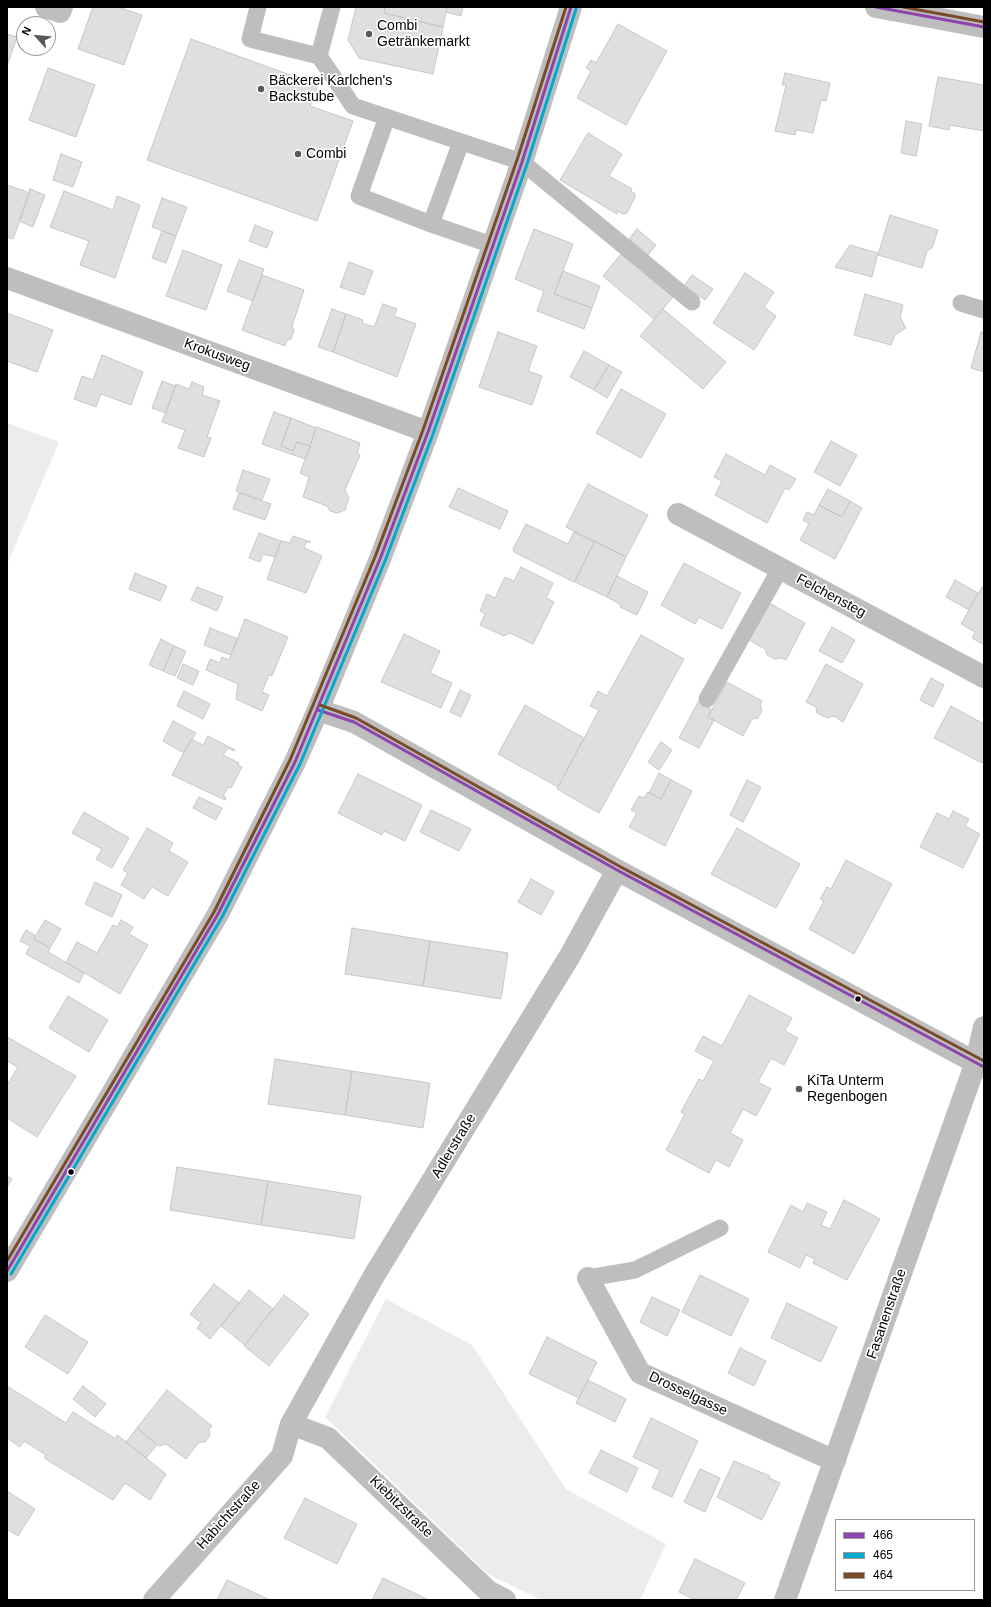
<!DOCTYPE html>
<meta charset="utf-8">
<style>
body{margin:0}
#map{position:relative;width:991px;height:1607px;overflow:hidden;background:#fff;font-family:Arial,sans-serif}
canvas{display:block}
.frame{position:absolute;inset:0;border:8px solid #000;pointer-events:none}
.legend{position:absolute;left:835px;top:1519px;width:140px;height:72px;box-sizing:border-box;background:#fff;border:1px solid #999;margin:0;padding:5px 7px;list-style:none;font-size:12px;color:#000}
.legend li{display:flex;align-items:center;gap:8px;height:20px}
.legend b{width:20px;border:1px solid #999}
.north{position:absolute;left:16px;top:16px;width:40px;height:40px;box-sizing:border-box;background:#fff;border:1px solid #999;border-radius:50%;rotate:297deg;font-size:11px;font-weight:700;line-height:16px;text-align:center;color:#000}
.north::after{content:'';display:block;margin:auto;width:14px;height:18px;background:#595959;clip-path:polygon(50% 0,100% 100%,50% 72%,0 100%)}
</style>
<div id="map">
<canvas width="991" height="1607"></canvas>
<div class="frame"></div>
<ul class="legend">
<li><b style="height:5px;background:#8e44ad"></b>466</li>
<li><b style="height:5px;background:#00a9ce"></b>465</li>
<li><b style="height:5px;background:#7a4b2a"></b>464</li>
</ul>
<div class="north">N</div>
</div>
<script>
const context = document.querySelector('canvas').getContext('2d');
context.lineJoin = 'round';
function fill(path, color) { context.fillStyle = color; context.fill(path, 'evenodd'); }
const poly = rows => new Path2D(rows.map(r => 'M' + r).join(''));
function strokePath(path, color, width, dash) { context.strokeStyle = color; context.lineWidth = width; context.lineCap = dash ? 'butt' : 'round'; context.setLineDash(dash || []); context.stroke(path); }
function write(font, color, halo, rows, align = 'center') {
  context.font = font + ' Arial,sans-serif'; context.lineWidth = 3.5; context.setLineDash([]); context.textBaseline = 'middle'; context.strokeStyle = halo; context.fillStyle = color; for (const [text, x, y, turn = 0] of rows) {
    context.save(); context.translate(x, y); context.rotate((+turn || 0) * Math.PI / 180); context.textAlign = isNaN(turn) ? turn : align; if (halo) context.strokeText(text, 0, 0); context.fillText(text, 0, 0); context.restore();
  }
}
const green = poly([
 [7,423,59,442,7,565],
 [386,1299,472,1345,566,1489,666,1544,640,1600,541,1600,488,1574,325,1417]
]);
const building = poly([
 [93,7,118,7,142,15,124,65,78,49,93,7],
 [356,7,385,7,384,13,443,27,433,74,359,58,348,40,356,7],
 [385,7,447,7,443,27,384,13,385,7],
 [447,7,463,7,461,16,446,12,447,7],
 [618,24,667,51,626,125,577,98,591,71,586,68,591,60,596,63,618,24],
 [7,34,17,37,7,66,7,34],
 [191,39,318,85,310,106,353,121,317,221,147,160,191,39],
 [48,68,95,85,76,137,29,120,48,68],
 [785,73,830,83,826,101,821,100,813,133,796,130,795,135,775,131,786,85,782,85,785,73],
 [938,77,984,85,984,131,950,125,949,130,929,126,938,77],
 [906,121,922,124,916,156,901,153,906,121],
 [588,133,622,154,609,176,632,189,631,191,635,194,635,197,627,213,623,214,618,211,617,214,560,180,588,133],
 [61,154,82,162,73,187,53,180,61,154],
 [7,185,30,193,13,239,7,237,7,185],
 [30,189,45,195,33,227,19,221,30,189],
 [64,191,113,210,117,196,140,205,115,278,80,265,89,241,50,227,64,191],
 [162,198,187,207,176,236,152,227,162,198],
 [890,215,938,230,932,248,927,251,922,268,878,255,890,215],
 [255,225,273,232,267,248,249,241,255,225],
 [534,229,573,244,554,294,592,308,584,329,537,311,544,291,515,279,534,229],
 [637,229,656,245,648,255,629,239,637,229],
 [162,231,176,236,166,263,152,258,162,231],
 [850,245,878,253,872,277,835,267,850,245],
 [183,250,222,265,206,310,166,296,183,250],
 [621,254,673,297,654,319,603,276,621,254],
 [239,260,264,269,253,301,227,291,239,260],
 [349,262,373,271,364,295,340,287,349,262],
 [563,271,600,286,592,308,554,294,563,271],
 [745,273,774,292,764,307,776,316,754,350,713,323,745,273],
 [262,275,304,290,292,326,294,331,291,339,286,341,285,346,242,330,262,275],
 [692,275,713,289,705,300,684,286,692,275],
 [865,294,903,305,900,317,906,328,895,335,891,345,854,335,865,294],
 [383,304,397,309,394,316,416,324,397,377,333,352,346,314,363,320,362,323,374,327,383,304],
 [332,309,346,314,333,352,318,347,332,309],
 [663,309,726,362,703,389,640,336,663,309],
 [7,313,53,330,37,372,7,361,7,313],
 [498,332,537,346,528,371,542,376,532,405,479,387,498,332],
 [981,332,984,333,984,372,971,368,981,332],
 [584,351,609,365,594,390,570,377,584,351],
 [102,355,143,372,131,405,101,394,96,407,74,399,82,376,93,380,102,355],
 [609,365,622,372,607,398,594,390,609,365],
 [162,381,175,386,166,413,152,408,162,381],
 [192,382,204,387,202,395,220,401,207,437,211,438,204,457,178,448,185,430,162,422,176,384,189,389,192,382],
 [621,389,666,414,641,458,596,433,621,389],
 [274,412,291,418,281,446,293,451,297,442,310,446,305,459,262,444,274,412],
 [291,418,316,428,310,446,297,442,293,451,281,446,291,418],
 [317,427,360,443,357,453,360,455,345,490,349,498,345,510,337,513,330,511,327,506,303,497,309,477,300,473,317,427],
 [831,441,857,455,840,486,814,472,831,441],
 [726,454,765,475,770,465,796,479,789,490,785,488,767,523,715,495,722,481,714,477,726,454],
 [243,470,270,479,262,500,236,491,243,470],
 [588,484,648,515,626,557,566,527,588,484],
 [458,488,508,511,500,529,449,507,458,488],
 [828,489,850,501,842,517,819,505,828,489],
 [239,493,271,504,265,520,233,509,239,493],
 [850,501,862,508,835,559,800,540,809,524,803,520,807,512,814,515,819,505,842,517,850,501],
 [526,524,568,544,574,532,594,542,574,582,514,552,513,549,526,524],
 [259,533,281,541,275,557,263,554,260,562,249,558,259,533],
 [293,536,311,542,306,542,304,548,322,556,306,593,267,579,281,541,290,543,293,536],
 [595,541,626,557,607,597,575,582,595,541],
 [684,563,741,593,722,629,699,617,695,624,661,605,684,563],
 [521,567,553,583,546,598,554,602,533,644,510,633,504,636,480,625,485,614,480,611,487,594,495,598,505,577,514,581,521,567],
 [135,573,167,586,160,601,129,589,135,573],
 [617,576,648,592,637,615,620,607,621,605,607,597,617,576],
 [955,580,978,593,969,610,946,597,955,580],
 [197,587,223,597,217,611,191,600,197,587],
 [982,587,984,588,984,645,972,638,975,632,961,624,982,587],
 [769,603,805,623,786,660,781,658,775,659,767,655,765,649,749,640,769,603],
 [245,619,288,637,272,676,269,675,262,692,269,695,262,711,236,699,238,684,206,670,210,659,220,663,222,657,229,660,245,619],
 [832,627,855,640,842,663,819,651,832,627],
 [210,628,238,639,231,655,204,645,210,628],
 [404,634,440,651,430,673,452,683,441,708,381,682,404,634],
 [641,635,684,659,599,813,557,789,599,710,590,706,598,691,607,696,641,635],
 [161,639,174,646,163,671,149,665,161,639],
 [174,646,186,651,175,676,163,671,174,646],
 [183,664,199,671,193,685,177,678,183,664],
 [826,664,863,684,843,722,834,716,827,718,817,713,816,707,806,702,826,664],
 [931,678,944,685,933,707,920,700,931,678],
 [727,682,762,701,760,704,762,710,758,718,752,719,743,736,708,717,727,682],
 [460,690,471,695,461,717,450,712,460,690],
 [184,691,210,704,203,719,177,706,184,691],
 [698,702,711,709,708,717,714,720,699,748,679,738,698,702],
 [525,705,584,738,558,787,498,754,525,705],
 [951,706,984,724,984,760,982,763,934,738,951,706],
 [173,721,196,733,184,753,163,741,173,721],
 [208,736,235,750,234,751,228,748,223,755,239,763,238,765,242,767,231,788,228,787,223,796,226,797,225,800,172,775,191,739,203,745,208,736],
 [661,742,672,750,659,770,648,762,661,742],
 [659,773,671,780,661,799,649,793,659,773],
 [358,774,422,805,405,841,384,831,382,835,338,813,358,774],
 [671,780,692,791,665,846,629,827,637,813,631,810,639,796,644,798,648,792,661,799,671,780],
 [747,780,761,787,743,822,730,815,747,780],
 [199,797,222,808,216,820,193,808,199,797],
 [431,810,471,829,459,851,420,832,431,810],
 [953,811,969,819,965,826,980,834,963,868,920,847,937,813,949,819,953,811],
 [84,812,129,838,112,868,96,859,102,849,72,833,84,812],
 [147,828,173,843,169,851,188,862,168,896,152,887,144,899,121,885,128,873,123,870,147,828],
 [737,828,800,864,776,908,711,874,737,828],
 [846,860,892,884,854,954,809,929,824,901,820,899,827,887,831,889,846,860],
 [531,879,554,892,541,915,518,902,531,879],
 [95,882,122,895,112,917,85,904,95,882],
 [45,920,61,929,50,948,34,939,45,920],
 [121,920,133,927,129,934,148,945,120,994,66,962,77,942,97,953,113,925,117,927,121,920],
 [352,928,430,941,423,986,345,974,352,928],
 [26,930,36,936,34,939,50,948,48,952,84,973,79,983,26,954,30,946,20,941,26,930],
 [430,941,508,953,501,999,423,986,430,941],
 [749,995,792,1018,785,1031,798,1038,784,1065,771,1058,758,1082,771,1089,756,1116,743,1109,730,1133,743,1140,729,1167,716,1160,709,1173,666,1150,685,1114,681,1112,699,1079,703,1081,714,1061,695,1051,703,1036,722,1046,749,995],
 [68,996,108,1020,89,1052,49,1028,68,996],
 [7,1037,76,1076,37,1137,7,1118,7,1085,18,1067,7,1061,7,1037],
 [275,1059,352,1071,345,1115,268,1104,275,1059],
 [352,1071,430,1083,423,1128,345,1115,352,1071],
 [177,1167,268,1181,261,1225,170,1210,177,1167],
 [7,1176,12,1179,7,1187,7,1176],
 [268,1181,361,1196,354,1239,261,1225,268,1181],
 [844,1200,880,1219,847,1280,813,1263,815,1259,806,1255,800,1268,768,1252,791,1205,803,1212,807,1203,827,1212,821,1225,830,1229,844,1200],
 [700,1275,749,1299,731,1336,682,1312,700,1275],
 [214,1284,239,1303,210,1339,197,1328,201,1323,190,1314,214,1284],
 [249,1290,273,1309,245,1345,221,1326,249,1290],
 [284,1295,309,1314,269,1366,244,1346,284,1295],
 [652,1297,680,1310,667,1336,640,1322,652,1297],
 [787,1303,837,1327,821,1362,771,1338,787,1303],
 [45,1315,88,1342,68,1374,25,1347,45,1315],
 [547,1337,597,1362,579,1398,529,1374,547,1337],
 [740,1348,766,1361,754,1386,728,1373,740,1348],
 [588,1380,626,1399,615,1422,576,1403,588,1380],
 [7,1386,66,1423,73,1412,116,1439,117,1435,126,1442,166,1474,150,1500,125,1483,113,1500,44,1458,46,1455,24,1441,20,1447,7,1438,7,1386],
 [83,1386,106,1404,95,1417,73,1399,83,1386],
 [167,1390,212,1426,209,1429,210,1436,205,1442,199,1442,186,1459,166,1444,159,1446,137,1428,167,1390],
 [651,1418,698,1441,672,1497,652,1488,660,1470,633,1457,651,1418],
 [137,1428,157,1445,146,1458,126,1442,137,1428],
 [601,1450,638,1468,627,1492,589,1473,601,1450],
 [734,1461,770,1476,769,1478,780,1483,762,1520,717,1497,734,1461],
 [700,1469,720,1478,705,1512,684,1502,700,1469],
 [7,1491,35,1509,18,1536,7,1529,7,1491],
 [305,1498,357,1524,337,1564,284,1538,305,1498],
 [695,1559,745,1583,736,1600,695,1600,679,1592,695,1559],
 [383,1578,429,1600,372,1600,383,1578],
 [227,1580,270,1600,217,1600,227,1580]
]);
const service = poly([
 [258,7,250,39,319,56,353,106,522,162,692,302],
 [319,56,332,7],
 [387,117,359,196,431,224,492,245],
 [431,224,461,142],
 [961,303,984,310],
 [707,699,780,569],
 [588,1278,635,1270,720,1228]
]);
const minor = poly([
 [46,7,60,12,62,7],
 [7,278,428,432],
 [678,514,984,677],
 [318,710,354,722,617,870,984,1067],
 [588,1278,640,1373,835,1461],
 [291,1424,328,1438,488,1591,505,1600],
 [154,1600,282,1456,291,1424,375,1274,571,954,617,870],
 [785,1600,976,1062,984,1027]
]);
const tertiary = poly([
 [876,7,984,27],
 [7,1271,218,914,295,762,318,710,380,559,428,432,522,162,571,7]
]);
const bus1 = poly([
 [876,7,984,27],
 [318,710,354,722,617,870,984,1067],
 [7,1271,218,914,295,762,380,559,428,432,522,162,571,7]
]);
const bus2 = poly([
 [11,1274,222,917,300,764,385,561,433,434,527,164,576,9]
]);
const bus3 = poly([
 [903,7,984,22],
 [320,705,356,718,619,866,984,1061],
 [7,1261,214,912,290,760,375,557,423,430,517,160,566,7]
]);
const markers = [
 [369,34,4,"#595959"],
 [261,89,4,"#595959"],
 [298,154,4,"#595959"],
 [858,999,3.5,"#000"],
 [799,1089,4,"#595959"],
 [71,1172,3.5,"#000"]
];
const poiNames = [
 ["Combi",377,26],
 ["Getränkemarkt",377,42],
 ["Bäckerei Karlchen's",269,81],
 ["Backstube",269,97],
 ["Combi",306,154],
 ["KiTa Unterm",807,1081],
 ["Regenbogen",807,1097]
];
const streetNames = [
 ["Krokusweg",217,355,20],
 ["Felchensteg",831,596,28],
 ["Adlerstraße",454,1146,-59],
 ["Fasanenstraße",887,1314,-71],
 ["Drosselgasse",688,1394,25],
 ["Kiebitzstraße",401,1507,44],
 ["Habichtstraße",229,1515,-48]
];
fill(green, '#ececec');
fill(building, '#dfdfdf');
strokePath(building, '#c7c7c7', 1);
strokePath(service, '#bebebe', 17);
strokePath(minor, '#bebebe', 22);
strokePath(tertiary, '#bebebe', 22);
strokePath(bus1, '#8e44ad', 3);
strokePath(bus2, '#00a9ce', 3);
strokePath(bus3, '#7a4b2a', 3);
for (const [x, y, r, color] of markers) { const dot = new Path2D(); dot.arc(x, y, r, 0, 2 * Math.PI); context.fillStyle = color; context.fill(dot); strokePath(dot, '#fff', 1.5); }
write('14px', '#000', '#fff', poiNames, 'left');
write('14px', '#000', '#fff', streetNames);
</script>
